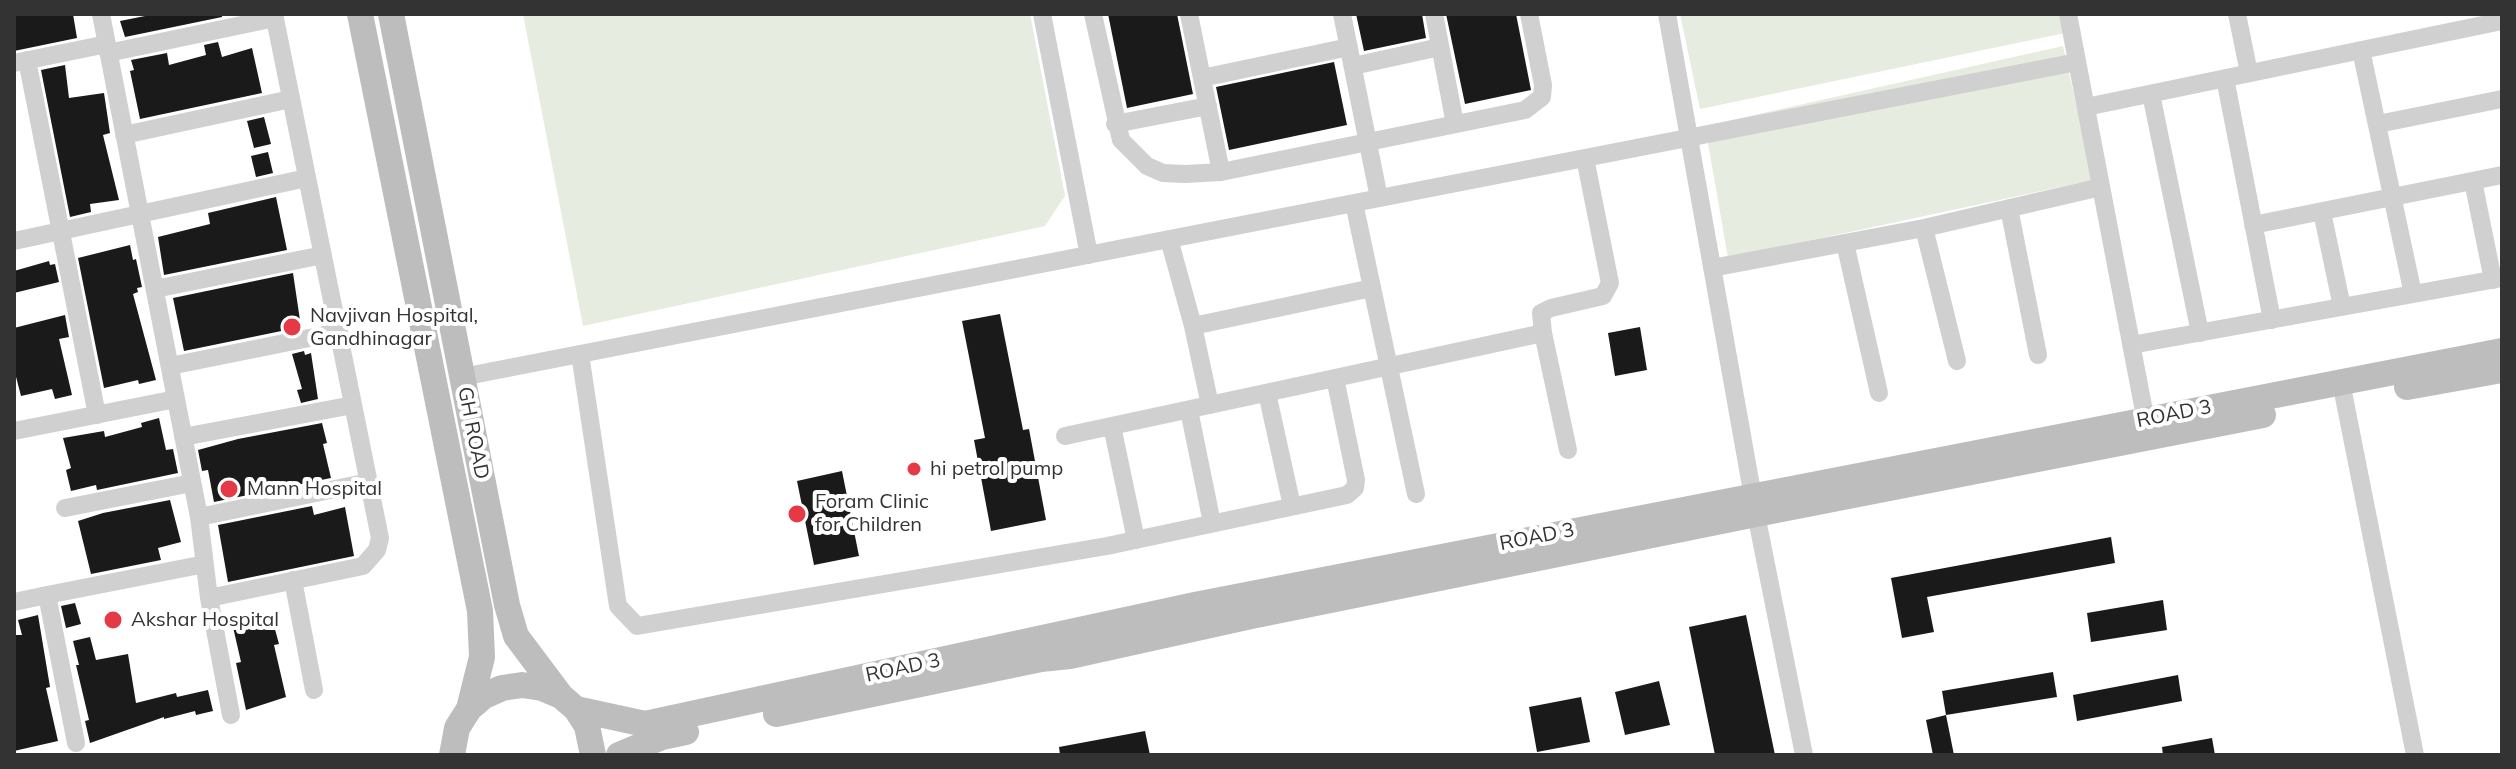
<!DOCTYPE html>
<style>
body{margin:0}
#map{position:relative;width:2516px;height:769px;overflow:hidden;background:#fff;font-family:Mulish,sans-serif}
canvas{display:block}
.frame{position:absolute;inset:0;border:16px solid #333;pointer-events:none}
</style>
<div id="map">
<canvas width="2516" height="769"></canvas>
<div class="frame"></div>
</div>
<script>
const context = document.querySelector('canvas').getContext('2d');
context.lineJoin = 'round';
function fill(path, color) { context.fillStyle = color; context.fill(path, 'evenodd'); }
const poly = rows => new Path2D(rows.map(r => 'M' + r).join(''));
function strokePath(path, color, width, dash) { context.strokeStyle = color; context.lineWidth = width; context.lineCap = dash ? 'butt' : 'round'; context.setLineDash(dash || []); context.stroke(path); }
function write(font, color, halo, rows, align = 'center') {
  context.font = font + ' Mulish,sans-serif'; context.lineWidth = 8; context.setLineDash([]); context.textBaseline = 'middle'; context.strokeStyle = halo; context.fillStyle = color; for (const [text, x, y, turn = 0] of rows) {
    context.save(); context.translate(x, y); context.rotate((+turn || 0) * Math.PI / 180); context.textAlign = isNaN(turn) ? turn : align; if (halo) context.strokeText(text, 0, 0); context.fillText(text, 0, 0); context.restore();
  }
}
const green = poly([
 [523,14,1030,14,1065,196,1045,226,583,326],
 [1680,14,2061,14,2065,33,1700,109],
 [2063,46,2093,180,1728,258,1705,126]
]);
const building = poly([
 [14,14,73,14,77,38,14,51],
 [155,14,222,14,222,17,125,37,120,21],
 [1108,14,1177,14,1193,94,1127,108],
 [1356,14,1422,14,1426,38,1364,51],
 [1446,14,1516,14,1531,90,1465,104],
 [218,42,222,57,252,48,262,93,140,119,130,71,134,70,131,60,167,53,169,65,206,55,204,45],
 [1334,62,1347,125,1229,150,1216,87],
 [65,65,69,98,104,93,110,133,103,135,119,200,90,204,91,212,70,217,41,70],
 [264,117,271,144,254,148,247,121],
 [268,152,273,173,256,177,251,156],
 [276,197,287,250,164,275,158,237,210,224,208,213],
 [130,245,133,260,136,259,142,287,137,288,138,292,133,294,156,380,139,384,138,380,104,388,78,258],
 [49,261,50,265,55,264,59,282,14,293,14,271],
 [293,273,301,327,184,351,173,298],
 [1000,314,1023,430,1029,429,1046,520,991,531,974,440,985,438,962,321],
 [65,315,69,337,59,339,72,395,55,399,52,389,21,396,14,369,14,328],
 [1640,327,1647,370,1615,376,1608,333],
 [304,351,305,355,311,353,318,399,301,403,297,390,302,389,292,354],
 [159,418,166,450,173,449,178,473,97,490,96,485,71,491,66,470,71,468,63,438,104,431,105,437,142,427,141,423],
 [322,423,327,443,323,444,331,478,214,502,208,470,202,471,198,450,238,439],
 [842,471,859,556,814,565,797,481],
 [170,500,181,542,158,548,161,560,91,574,78,521,103,513],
 [312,506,314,515,345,507,354,556,228,582,218,525],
 [2111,537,2115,563,1927,597,1934,632,1902,638,1891,578],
 [2163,600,2167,630,2091,642,2087,613],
 [75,603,81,624,66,628,61,606],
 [38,615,50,687,46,688,58,741,14,751,14,635,22,635,18,620],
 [1746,615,1775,755,1715,755,1689,627],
 [273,622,279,644,274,645,286,697,246,710,236,663,241,662,233,627,250,623,251,628],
 [90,637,96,660,128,654,136,703,176,693,177,697,208,690,213,711,196,715,195,711,164,719,164,717,90,743,85,721,89,720,76,665,79,665,73,641],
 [2053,672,2057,697,1946,715,1942,691],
 [2178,675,2182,701,2077,721,2073,695],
 [1659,681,1670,725,1625,735,1615,692],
 [1581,697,1590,742,1537,752,1529,707],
 [1946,715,1954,755,1933,755,1926,720],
 [1145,731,1150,755,1060,755,1059,747],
 [2212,738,2215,755,2163,755,2162,747]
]);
const street = poly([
 [101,14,199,517,209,598,231,715],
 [1042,14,1089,255],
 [1093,14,1121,140,1147,166,1163,173,1185,174,1221,172,1525,110,1542,97,1543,85,1529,14],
 [1189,14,1221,172],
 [1342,14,1379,198],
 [1434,14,1455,124],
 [1667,14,1756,514,1804,755],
 [2068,14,2148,432],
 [2237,14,2249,73],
 [2361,50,2413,294],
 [108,53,275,18],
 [27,60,97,415],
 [14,63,107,44],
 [1353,66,1440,47],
 [1202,78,1349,47],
 [2225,78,2272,320],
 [2151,94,2200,333],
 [2086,107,2502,21],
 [1115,124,1208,106],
 [2378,124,2502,99],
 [124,135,291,99],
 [2473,181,2493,280],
 [1354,203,1416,494],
 [2009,208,2038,355],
 [2322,212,2342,307],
 [2253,225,2502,175],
 [1924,228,1957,361],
 [1169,239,1193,326,1210,405],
 [14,241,307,178],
 [1845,243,1879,393],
 [1712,268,1924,228,2101,187],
 [155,289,323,255],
 [1193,326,1372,288],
 [1543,333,1568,450],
 [2131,345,2502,278],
 [580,354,618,606,637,626,1107,546,1347,495,1355,488,1356,480,1335,378,1065,436],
 [170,366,339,332],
 [462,377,2077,62],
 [1335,378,1543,333,1541,313,1551,308,1603,296,1610,283,1585,158],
 [2341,382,2415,755],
 [1267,393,1292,506],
 [1189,410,1212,523],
 [1112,426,1136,540],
 [14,431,176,399],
 [183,437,353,405],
 [65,508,192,483],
 [199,517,369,482],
 [293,580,314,690],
 [209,598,363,566,377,550,380,538,274,14],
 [14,602,47,595],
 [76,743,47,595,205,564]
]);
const secondary = poly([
 [360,14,480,611,482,657,469,709],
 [391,14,507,605,516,636,561,696],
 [2407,387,2502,370],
 [576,709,645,724,1195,605,2502,351],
 [776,714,1041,659,1070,656,1251,616,1756,514,2263,415],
 [452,755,457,728,469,709,484,696,502,688,522,685,542,688,561,696,576,709,587,726,593,755],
 [619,755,662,737,686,732]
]);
const markers = [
 [292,327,10,"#e63946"],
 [914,469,8,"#e63946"],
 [229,489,10,"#e63946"],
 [797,514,10,"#e63946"],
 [113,620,10,"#e63946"]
];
const poiNames = [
 ["Navjivan Hospital,",310,316],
 ["Gandhinagar",310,339],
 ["hi petrol pump",930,469],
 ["Mann Hospital",247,489],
 ["Foram Clinic",815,502],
 ["for Children",815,525],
 ["Akshar Hospital",131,620]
];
const streetNames = [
 ["ROAD 3",2174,414,-11],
 ["GH ROAD",473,433,79],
 ["ROAD 3",1537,537,-11],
 ["ROAD 3",903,668,-12]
];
fill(green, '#e6ecdf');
fill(building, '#1a1a1a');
strokePath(street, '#d0d0d0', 18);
strokePath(secondary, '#bdbdbd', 26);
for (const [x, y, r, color] of markers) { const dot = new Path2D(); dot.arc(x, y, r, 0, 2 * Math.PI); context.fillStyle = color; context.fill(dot); strokePath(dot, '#fff', 3); }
write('20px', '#333', '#fff', poiNames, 'left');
write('20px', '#333', '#fff', streetNames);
</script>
